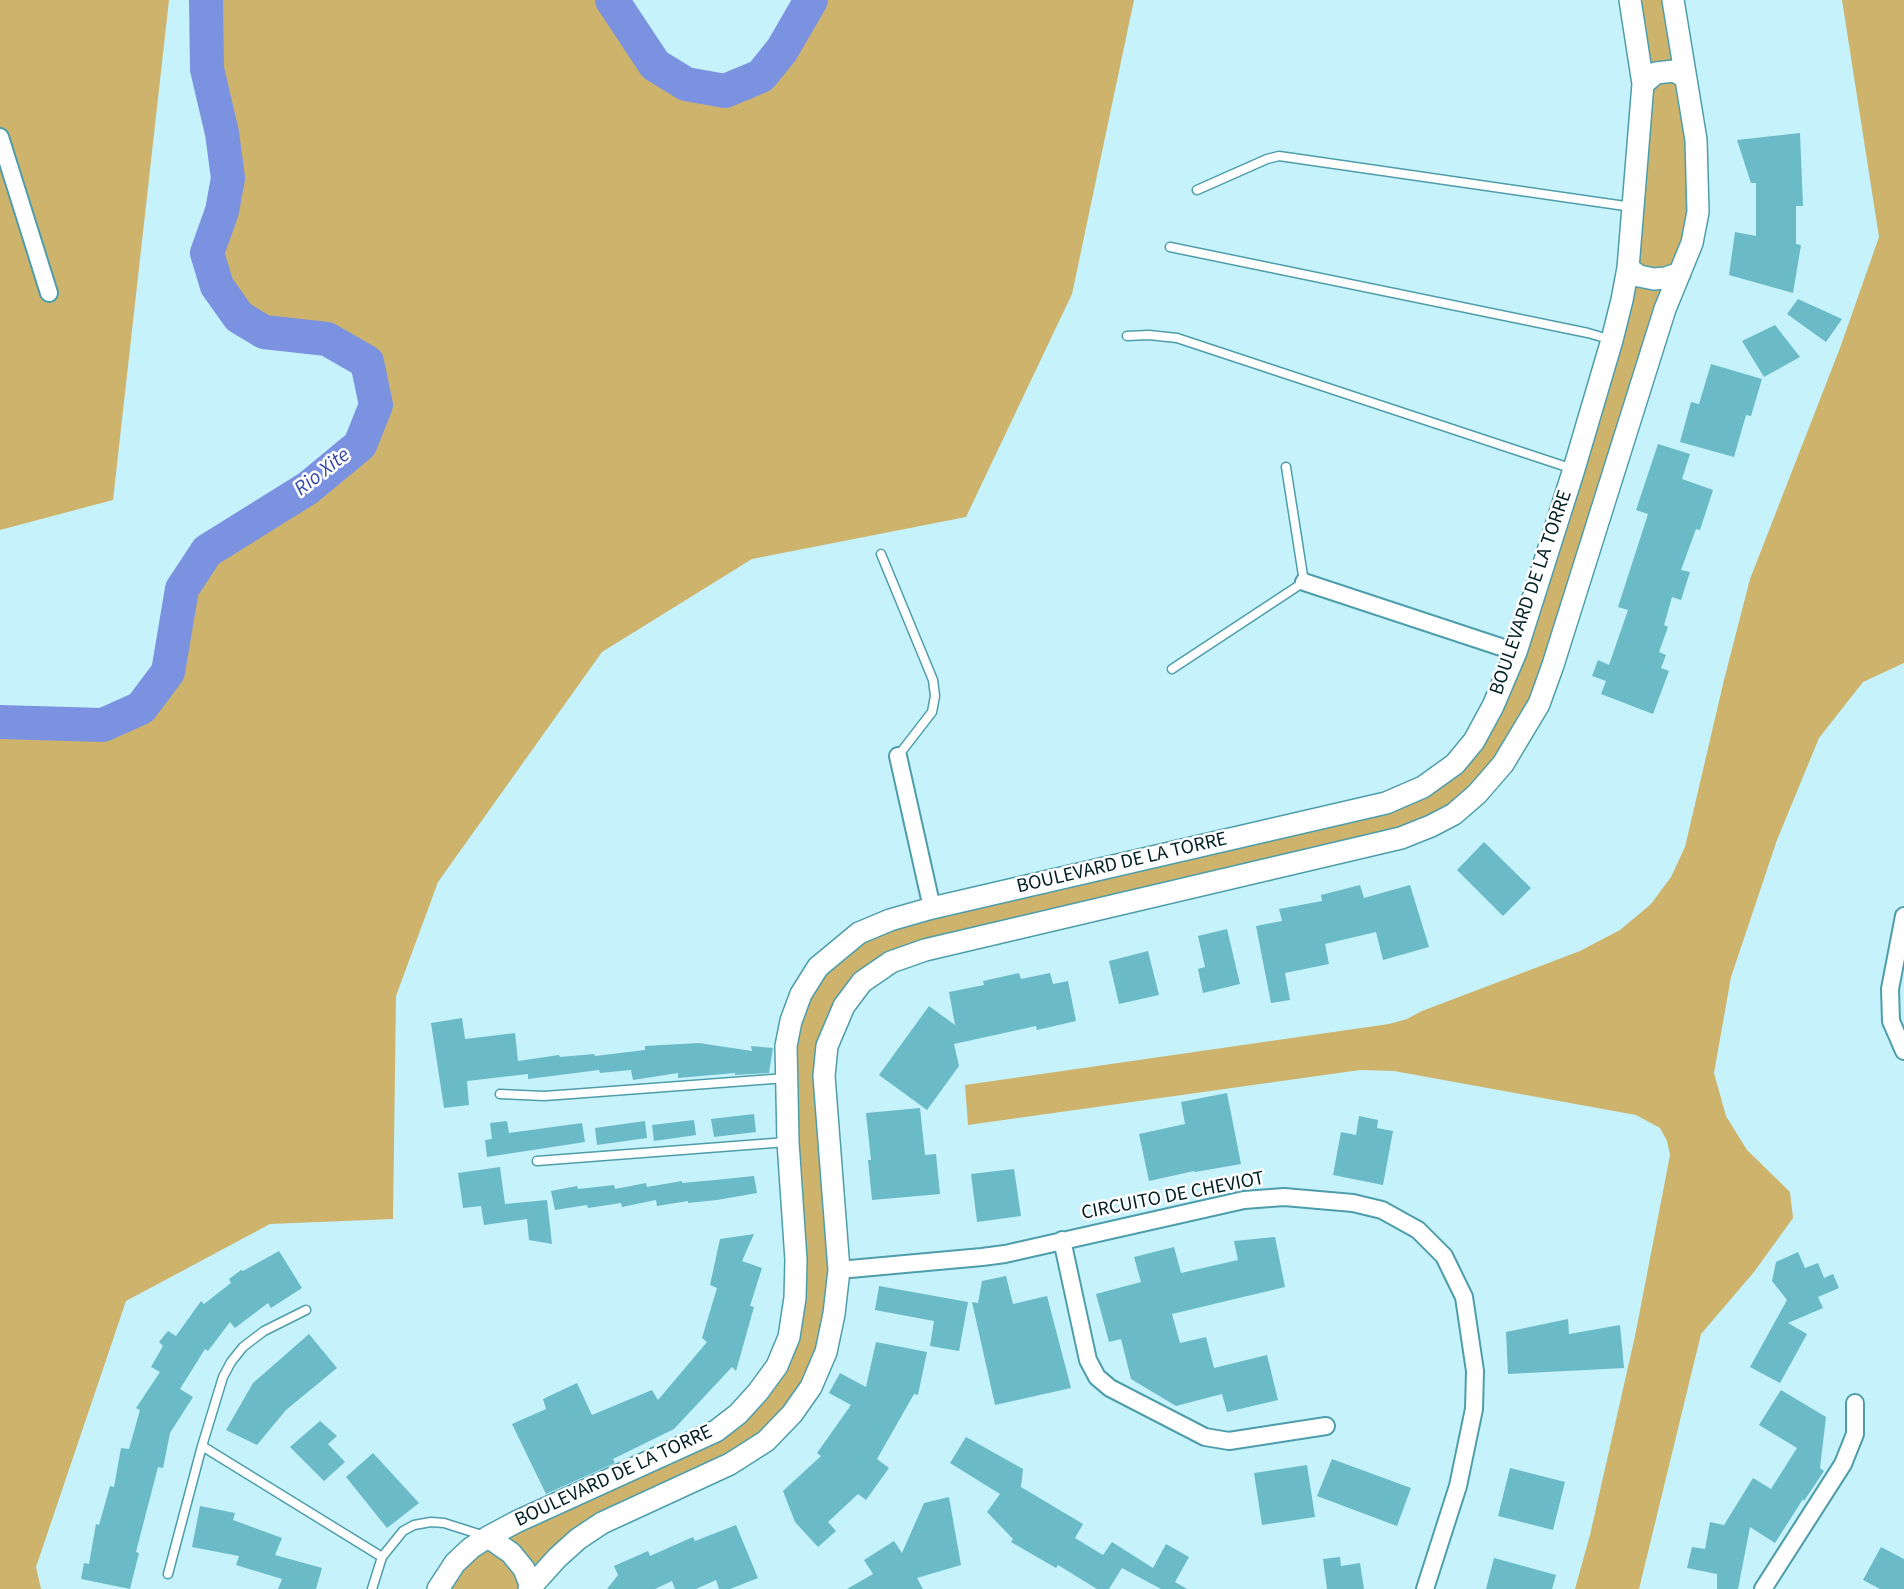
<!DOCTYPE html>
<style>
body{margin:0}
canvas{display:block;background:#c5f2fb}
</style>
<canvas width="1904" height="1589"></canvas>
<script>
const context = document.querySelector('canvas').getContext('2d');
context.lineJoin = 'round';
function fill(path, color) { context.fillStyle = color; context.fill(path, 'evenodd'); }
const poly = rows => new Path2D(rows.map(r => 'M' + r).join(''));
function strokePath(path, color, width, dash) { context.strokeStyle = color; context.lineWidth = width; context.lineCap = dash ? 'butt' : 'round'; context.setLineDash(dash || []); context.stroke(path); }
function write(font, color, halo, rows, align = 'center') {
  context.font = font + ' "Source Sans 3",sans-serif'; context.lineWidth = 5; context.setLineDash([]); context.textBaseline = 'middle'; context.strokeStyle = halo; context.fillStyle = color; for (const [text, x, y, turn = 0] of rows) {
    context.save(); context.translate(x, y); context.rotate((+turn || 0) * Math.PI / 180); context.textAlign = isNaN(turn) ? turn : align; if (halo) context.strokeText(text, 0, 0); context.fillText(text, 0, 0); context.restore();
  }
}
const green = poly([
 [0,0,169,0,113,500,0,530],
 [206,0,612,0,655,65,686,84,724,91,761,75,782,50,811,0,1134,0,1072,294,966,517,752,559,602,652,438,882,396,996,393,1219,270,1224,126,1301,36,1567,41,1589,0,1589,0,722,103,725,141,708,167,672,182,589,207,551,308,488,360,445,376,405,367,362,327,339,264,332,239,317,217,286,207,253,222,211,228,178,222,133,207,69],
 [1630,0,1673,0,1698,212,1539,704,1454,814,925,950,862,982,827,1046,839,1270,826,1352,766,1441,627,1510,529,1589,438,1589,455,1563,716,1431,789,1337,788,1142,801,994,859,933,1423,787,1493,706,1612,340,1636,169],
 [1842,0,1904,0,1904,663,1863,682,1819,738,1777,840,1731,977,1714,1073,1726,1116,1747,1150,1790,1192,1793,1218,1754,1272,1701,1334,1639,1589,1575,1589,1590,1535,1635,1336,1666,1176,1670,1155,1667,1141,1660,1128,1636,1115,1394,1071,1360,1070,968,1125,965,1085,1389,1024,1407,1019,1422,1011,1580,951,1620,930,1651,904,1671,877,1685,847,1724,680,1750,579,1840,348,1879,237]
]);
const river = poly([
 [612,0,655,65,686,84,725,91,761,76,782,50,811,0],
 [0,722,103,725,141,708,168,672,182,589,207,551,308,488,360,445,376,405,367,362,327,339,264,332,239,317,217,286,207,253,222,211,228,178,222,133,207,69,206,0]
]);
const building = poly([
 [1800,133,1803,206,1796,206,1796,244,1801,245,1793,293,1729,275,1735,232,1756,236,1756,183,1751,183,1737,140],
 [1798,299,1842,319,1826,342,1787,314],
 [1775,325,1800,357,1764,377,1742,341],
 [1711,364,1762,379,1751,416,1746,415,1734,457,1680,442,1691,402,1699,404],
 [1658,444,1690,454,1682,479,1713,490,1700,530,1696,529,1681,570,1690,572,1681,600,1672,597,1664,625,1668,627,1659,652,1666,655,1661,668,1669,671,1653,714,1601,694,1606,681,1592,676,1598,660,1609,665,1628,610,1618,607,1648,514,1636,510],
 [1484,842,1531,888,1503,916,1457,870],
 [1360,885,1364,898,1410,885,1429,947,1383,960,1376,932,1325,944,1329,964,1285,973,1290,1000,1271,1003,1256,926,1282,921,1279,909,1322,901,1321,895],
 [1227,929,1240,984,1203,993,1198,969,1205,967,1198,936],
 [1148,951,1159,995,1119,1004,1109,961],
 [1019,973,1021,979,1050,973,1053,984,1068,981,1076,1021,1037,1030,1036,1026,954,1044,959,1066,927,1110,879,1075,929,1006,955,1025,949,992,984,985,983,981],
 [462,1018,465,1039,515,1033,518,1061,559,1055,560,1057,594,1054,595,1056,645,1050,645,1046,699,1043,752,1051,751,1046,773,1048,769,1073,735,1075,735,1073,678,1078,678,1073,633,1080,631,1070,600,1073,599,1070,528,1079,528,1074,467,1081,469,1105,444,1108,431,1023],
 [1227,1093,1241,1164,1195,1172,1194,1171,1149,1181,1139,1134,1185,1124,1181,1102],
 [920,1108,925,1155,936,1154,940,1194,872,1200,868,1160,871,1160,866,1113],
 [754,1114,756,1132,714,1137,711,1119],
 [1359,1116,1378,1120,1377,1128,1393,1131,1383,1185,1333,1175,1341,1132,1356,1135],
 [694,1120,696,1135,654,1141,652,1125],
 [507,1121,509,1133,582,1123,585,1142,487,1157,485,1140,492,1139,490,1123],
 [645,1121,647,1138,597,1145,595,1128],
 [500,1167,505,1204,547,1200,552,1244,529,1240,527,1219,484,1225,481,1206,463,1208,458,1173],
 [1014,1169,1021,1216,977,1222,971,1174],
 [754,1176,757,1193,717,1200,688,1203,688,1201,657,1206,656,1200,622,1207,621,1203,588,1208,587,1205,555,1210,551,1191,577,1186,578,1189,614,1185,615,1189,646,1183,647,1187,682,1181,682,1183,715,1180],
 [754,1234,742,1261,762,1268,750,1306,754,1307,736,1371,732,1367,674,1429,613,1459,615,1463,546,1494,512,1424,546,1409,543,1399,577,1383,592,1415,652,1390,658,1400,707,1342,702,1338,717,1288,710,1285,720,1239],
 [1275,1237,1285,1287,1172,1314,1180,1343,1206,1337,1214,1368,1267,1355,1278,1400,1227,1412,1222,1394,1176,1406,1131,1379,1121,1339,1109,1342,1096,1294,1141,1282,1134,1257,1174,1247,1181,1273,1238,1260,1234,1241],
 [279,1251,302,1288,271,1308,268,1303,235,1328,230,1322,208,1351,205,1349,180,1389,193,1397,170,1433,163,1468,158,1467,136,1552,139,1553,130,1589,81,1579,84,1563,89,1564,96,1524,99,1525,110,1486,114,1487,121,1448,129,1449,140,1410,136,1408,160,1372,151,1367,163,1346,159,1342,168,1331,176,1336,201,1301,204,1304,231,1283,229,1279,241,1270,243,1271],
 [1798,1252,1805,1268,1818,1263,1824,1278,1833,1274,1839,1288,1818,1297,1823,1308,1788,1323,1807,1334,1780,1383,1750,1367,1787,1300,1772,1281,1776,1262],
 [1006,1276,1013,1304,1047,1296,1071,1388,995,1405,972,1302,978,1303,982,1281],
 [879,1286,968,1302,959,1351,930,1346,934,1321,875,1310],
 [1568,1319,1569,1334,1620,1325,1624,1368,1508,1374,1506,1332],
 [309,1334,337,1368,286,1410,257,1445,226,1430,253,1383],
 [876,1342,927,1352,918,1395,914,1394,877,1459,889,1468,866,1500,858,1494,828,1522,836,1531,818,1547,795,1522,783,1491,821,1456,817,1453,851,1405,829,1393,840,1373,866,1387],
 [1781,1390,1826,1417,1820,1468,1824,1471,1804,1501,1803,1499,1775,1543,1750,1527,1738,1589,1717,1589,1717,1574,1687,1568,1692,1547,1705,1549,1710,1522,1724,1525,1753,1478,1771,1489,1797,1448,1759,1425],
 [320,1421,337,1436,328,1444,345,1462,324,1481,290,1447],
 [966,1437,1023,1469,1021,1487,1083,1524,1075,1538,1103,1555,1112,1542,1153,1568,1166,1544,1189,1557,1175,1582,1187,1589,1161,1589,1122,1568,1109,1589,1097,1589,1058,1565,1056,1568,1011,1542,1013,1539,987,1512,1000,1494,950,1463],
 [373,1453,419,1503,387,1528,346,1477],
 [1332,1459,1411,1488,1397,1526,1317,1496],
 [1307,1465,1315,1517,1262,1525,1254,1473],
 [1510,1468,1565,1482,1553,1530,1498,1516],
 [949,1497,961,1565,917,1578,923,1589,847,1589,873,1574,864,1560,894,1541,902,1553,924,1503],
 [200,1506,235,1513,233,1520,282,1538,275,1555,322,1568,316,1589,278,1589,282,1579,236,1565,239,1556,192,1547],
 [736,1525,758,1578,730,1589,719,1589,716,1580,696,1589,675,1589,672,1581,655,1589,607,1589,618,1575,614,1566,648,1551,650,1556,693,1537,695,1541],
 [1881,1547,1904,1559,1904,1589,1880,1589,1863,1580],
 [1340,1557,1341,1566,1360,1563,1364,1589,1327,1589,1323,1559],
 [1494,1558,1556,1575,1552,1589,1486,1589]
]);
const service = poly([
 [1197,190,1267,159,1279,156,1632,207],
 [1170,247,1588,333,1612,340],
 [1127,336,1149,335,1177,338,1573,469],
 [881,554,933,680,935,696,932,712,898,756],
 [1172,669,1304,582,1286,467],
 [500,1094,544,1096,572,1094,786,1078],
 [537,1161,787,1142],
 [202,1446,382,1557],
 [168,1574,202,1446,223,1377,231,1362,243,1347,264,1331,306,1310],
 [372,1589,382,1557,403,1531,414,1525,431,1522,444,1523,485,1536]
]);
const minor = poly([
 [0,137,49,293],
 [1304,582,1516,652],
 [898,756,932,908],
 [1904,916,1890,989,1891,1021,1904,1051],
 [1062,1240,1088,1360,1097,1377,1110,1388,1205,1437,1229,1441,1326,1426],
 [839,1270,982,1257,1005,1254,1244,1200,1284,1197,1353,1203,1382,1210,1418,1230,1444,1256,1464,1297,1475,1371,1474,1409,1458,1486,1425,1589],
 [1763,1589,1843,1464,1855,1434,1855,1403]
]);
const tertiary = poly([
 [1643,84,1656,73,1674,71,1685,77],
 [1628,268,1639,276,1654,279,1666,278,1680,273],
 [488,1537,511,1553,524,1569,531,1587],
 [438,1589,455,1563,471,1548,488,1537,516,1522,716,1431,738,1414,758,1392,777,1366,789,1337,795,1298,796,1260,788,1142,786,1046,791,1021,801,994,818,967,859,933,890,920,932,908,1386,803,1423,787,1455,764,1474,741,1493,706,1516,652,1574,469,1612,340,1622,300,1628,268,1643,84,1630,0],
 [529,1589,557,1558,578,1539,602,1523,730,1464,766,1441,792,1414,811,1387,826,1352,834,1314,839,1270,824,1076,827,1046,844,1006,862,982,891,962,925,950,1401,838,1431,826,1454,814,1477,794,1503,764,1539,704,1553,665,1665,309,1692,243,1698,212,1696,140,1673,0]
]);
const streetNames = [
 ["BOULEVARD DE LA TORRE",1532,593,-71],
 ["BOULEVARD DE LA TORRE",1122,864,-13],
 ["CIRCUITO DE CHEVIOT",1173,1197,-11],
 ["BOULEVARD DE LA TORRE",614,1477,-25]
];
const waterNames = [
 ["Rio Xite",323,473,-38]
];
fill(green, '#cdb36c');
strokePath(river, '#7b92e1', 34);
fill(building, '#6bbac8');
strokePath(service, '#4e9dab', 11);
strokePath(minor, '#4e9dab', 20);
strokePath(tertiary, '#4e9dab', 24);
strokePath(service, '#fff', 8);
strokePath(minor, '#fff', 16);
strokePath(tertiary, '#fff', 21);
write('20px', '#001f24', '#fff', streetNames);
write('italic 21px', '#3649a5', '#fff', waterNames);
</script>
